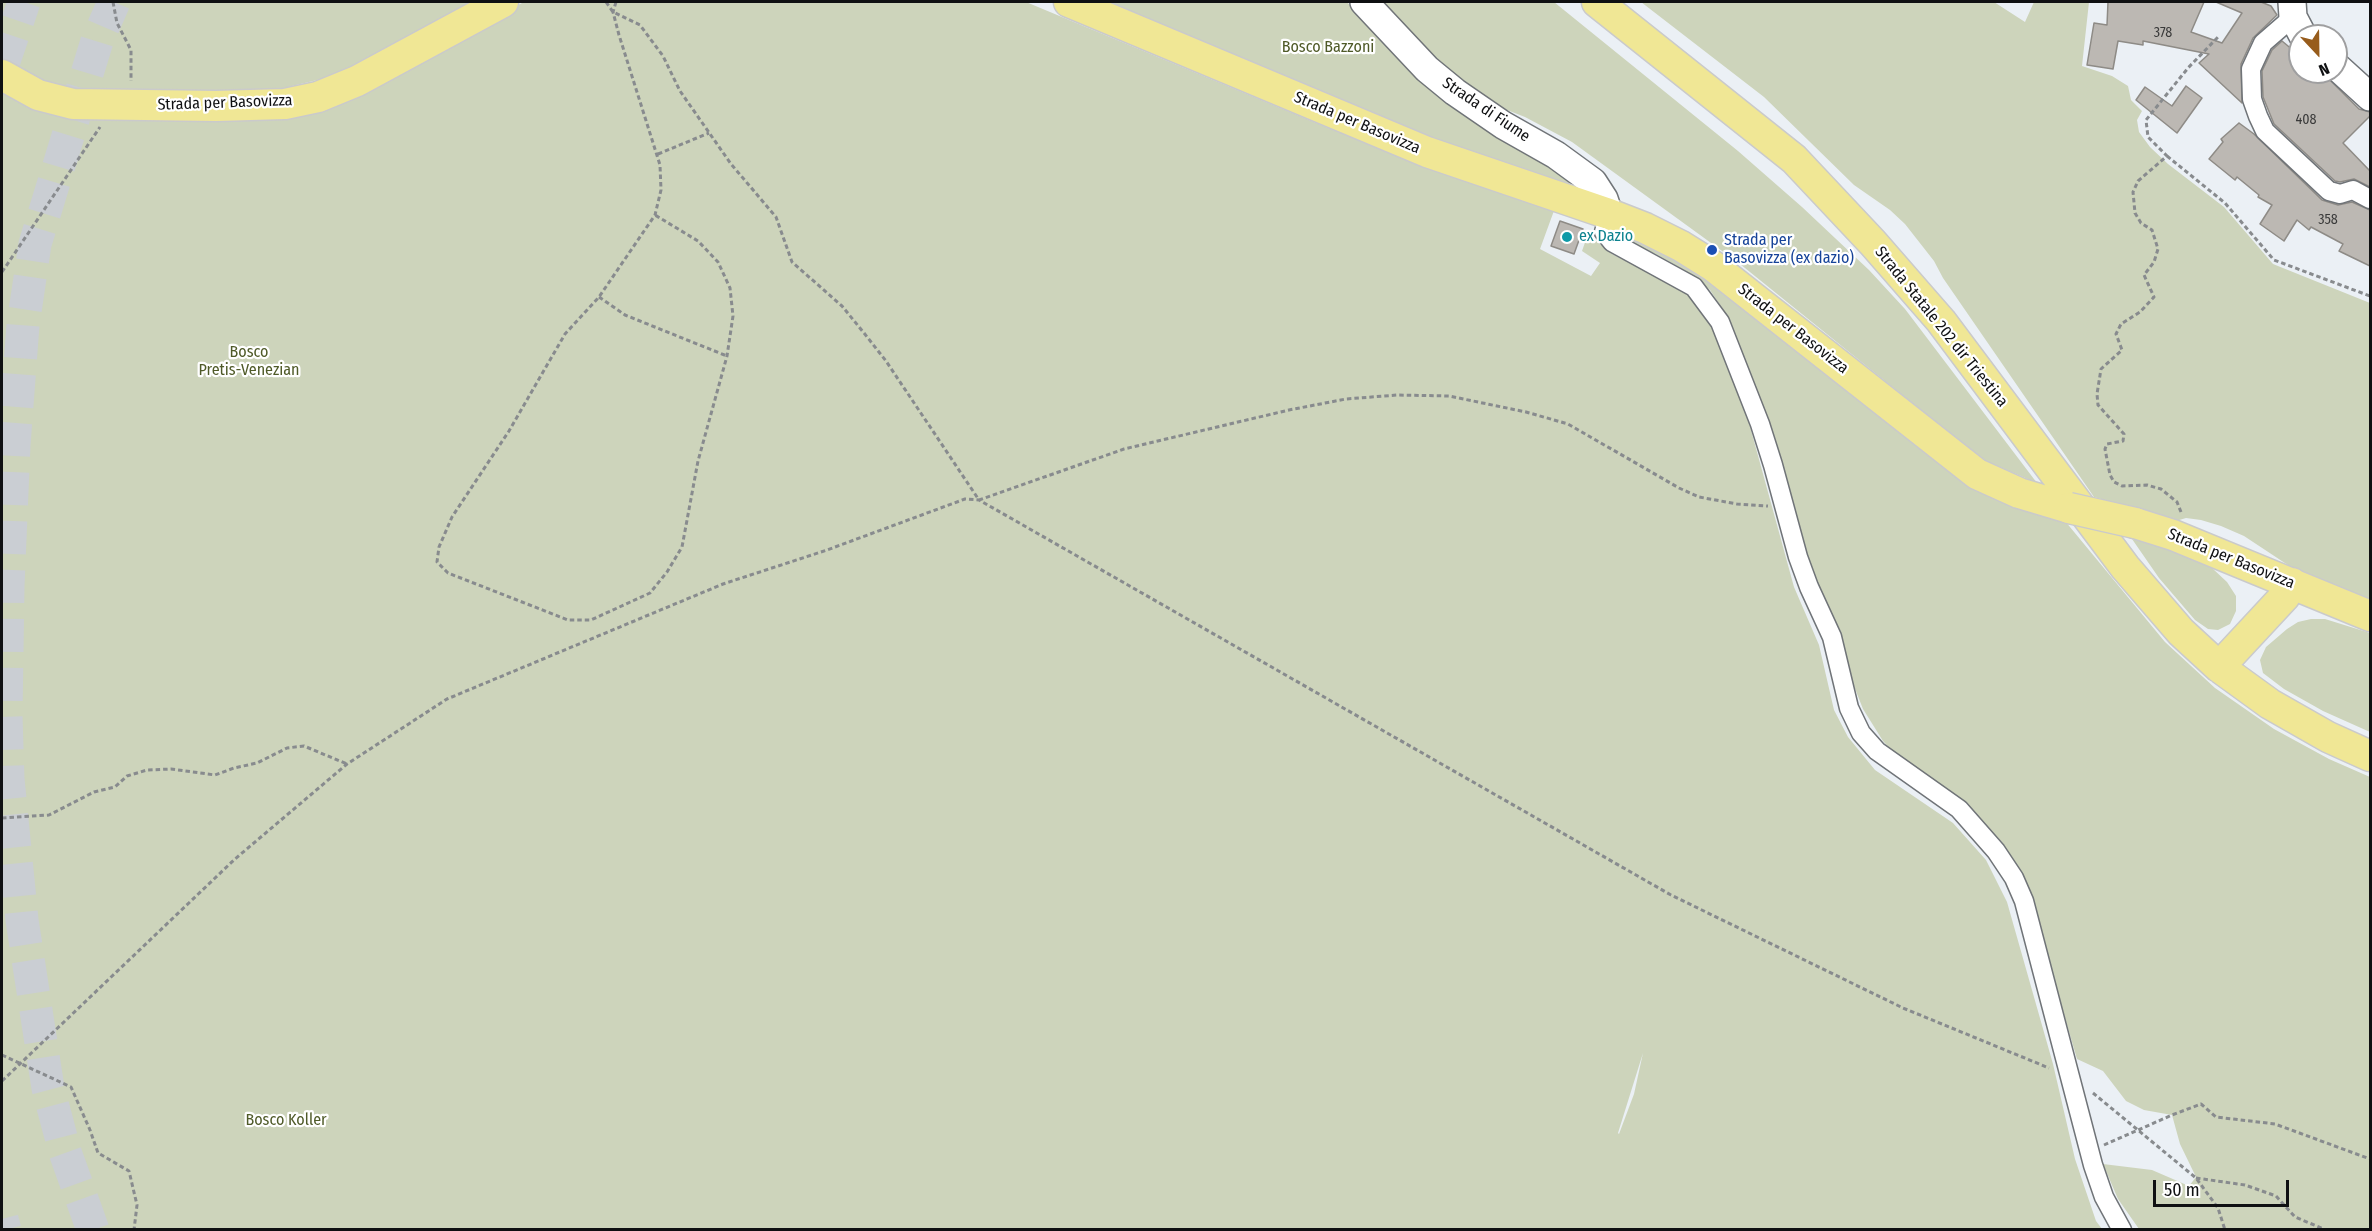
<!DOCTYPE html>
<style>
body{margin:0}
#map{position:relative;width:2372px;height:1231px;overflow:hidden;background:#ebf0f5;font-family:"Fira Sans Condensed",sans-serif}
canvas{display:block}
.frame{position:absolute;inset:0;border:3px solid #0f1012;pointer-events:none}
.north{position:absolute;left:2288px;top:24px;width:60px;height:60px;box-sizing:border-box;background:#fff;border:2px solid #9f9fa0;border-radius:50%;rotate:158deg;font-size:16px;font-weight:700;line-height:24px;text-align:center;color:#0f1012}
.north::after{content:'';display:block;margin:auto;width:21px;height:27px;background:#975c1c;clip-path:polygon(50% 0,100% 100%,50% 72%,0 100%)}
.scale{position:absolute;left:2153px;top:1180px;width:136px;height:27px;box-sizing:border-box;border:3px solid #0f1012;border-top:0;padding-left:8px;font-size:18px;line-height:21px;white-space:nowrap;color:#0f1012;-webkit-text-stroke:4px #fff;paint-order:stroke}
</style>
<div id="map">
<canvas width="2372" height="1231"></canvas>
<div class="frame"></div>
<div class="north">N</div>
<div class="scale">50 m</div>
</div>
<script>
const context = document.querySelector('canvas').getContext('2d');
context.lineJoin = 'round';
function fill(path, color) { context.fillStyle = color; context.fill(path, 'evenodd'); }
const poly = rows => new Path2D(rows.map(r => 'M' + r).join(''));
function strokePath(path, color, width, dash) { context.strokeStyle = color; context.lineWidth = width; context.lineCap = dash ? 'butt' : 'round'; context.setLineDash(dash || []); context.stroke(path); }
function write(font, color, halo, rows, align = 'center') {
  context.font = font + ' "Fira Sans Condensed",sans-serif'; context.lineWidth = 4.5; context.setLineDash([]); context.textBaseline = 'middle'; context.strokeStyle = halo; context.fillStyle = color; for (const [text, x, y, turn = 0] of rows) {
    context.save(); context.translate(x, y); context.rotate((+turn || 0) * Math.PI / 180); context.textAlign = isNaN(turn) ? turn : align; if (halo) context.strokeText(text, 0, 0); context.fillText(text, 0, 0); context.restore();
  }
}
const green = poly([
 [2,2,473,2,370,59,330,77,271,91,88,95,36,81,2,58],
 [524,2,1026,2,1338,132,1555,208,1540,249,1591,276,1600,263,1582,251,1588,234,1612,254,1689,293,1715,331,1740,390,1794,587,1819,645,1834,710,1848,737,1875,770,1953,823,1986,860,2007,902,2053,1064,2075,1159,2096,1221,2102,1229,2,1229,2,89,270,114,467,31],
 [1643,1053,1634,1094,1619,1134,1618,1133],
 [1106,2,1347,2,1399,59,1430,89,1557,170,1574,184,1571,187,1421,134],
 [1379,2,1554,2,1738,151,1802,207,1869,270,1905,309,2037,483,1988,462,1973,452,1740,264,1572,142,1525,117,1489,103,1443,69],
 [1641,2,1994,2,2025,22,2034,2,2089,2,2082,66,2112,76,2128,86,2131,100,2142,111,2137,120,2139,132,2150,147,2168,164,2224,207,2273,264,2370,303,2370,602,2300,573,2244,536,2221,526,2201,520,2186,518,2176,521,2094,497,1943,278,1934,261,1905,224,1890,210,1854,185,1764,97],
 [1620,232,1678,257,2065,521,2165,642,2215,688,2274,729,2329,759,2370,777,2370,1229,2139,1229,2118,1199,2103,1164,2152,1170,2189,1186,2196,1177,2180,1144,2172,1115,2144,1110,2126,1101,2103,1071,2077,1059,2031,901,2022,874,2002,842,1965,804,1901,761,1883,741,1863,709,1852,681,1841,632,1819,587,1802,539,1765,412,1728,317,1710,290,1686,271,1656,254,1635,246],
 [2132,539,2188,553,2212,568,2227,582,2236,596,2236,611,2230,624,2218,630,2208,629,2195,620,2159,578],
 [2311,619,2325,619,2370,633,2370,732,2323,711,2284,689,2263,673,2260,660,2266,647,2287,629,2298,622]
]);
const building = poly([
 [2108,2,2204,2,2191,32,2222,43,2242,13,2216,2,2261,2,2271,6,2277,15,2253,38,2241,64,2242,103,2199,63,2209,54,2143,41,2143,45,2118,41,2113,69,2087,65,2094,23,2107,25,2108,2],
 [2282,41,2300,56,2300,72,2322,72,2359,109,2370,112,2370,116,2343,143,2370,171,2370,187,2354,179,2340,182,2335,181,2274,124,2263,97,2262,71,2272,50,2282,41],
 [2186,86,2202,98,2177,133,2136,100,2145,87,2172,106,2186,86],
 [2239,123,2254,134,2322,200,2338,205,2352,202,2370,210,2370,266,2339,251,2343,244,2311,227,2309,230,2297,220,2284,241,2260,224,2272,205,2258,197,2259,195,2237,177,2235,180,2209,159,2223,142,2221,139,2239,123],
 [1560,221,1583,229,1574,254,1551,246,1560,221]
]);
const highwayTunnel = poly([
 [2,67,24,2],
 [2,1219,5,1230],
 [93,1230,65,1152,48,1088,22,920,8,779,6,716,8,586,14,445,23,325,35,244,97,41,114,2]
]);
const path = poly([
 [113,2,117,23,131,50,131,81],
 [606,2,613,12,640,25,663,56,680,91,731,164,776,217,792,262,842,306,864,333,886,361,979,500,1124,449,1289,410,1346,399,1397,395,1449,396,1526,412,1568,424,1679,488,1699,497,1737,504,1768,506],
 [616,2,613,12,619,35,660,165,661,190,655,215,599,297,565,334,509,431,452,517,439,547,437,562,448,573,568,620,591,620,650,593,667,572,682,547,698,461,727,356,733,316,730,288,718,262,698,241,655,215],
 [658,154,709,133],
 [2167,156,2225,203,2274,260,2370,296],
 [2,272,100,127],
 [599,297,625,315,727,356],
 [2181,512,2177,502,2161,489,2147,485,2122,486,2114,482,2110,475,2105,449,2107,444,2123,441,2124,434,2098,405,2097,394,2101,369,2122,350,2116,334,2121,324,2140,312,2154,297,2144,275,2154,262,2158,249,2152,230,2141,223,2135,213,2133,192,2138,181,2167,156,2148,137,2146,120,2188,68,2218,37],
 [2,818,49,815,94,792,115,787,127,776,147,770,171,769,215,775,234,768,257,763,287,748,304,746,347,764],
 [2,1055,71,1087,90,1130,98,1153,129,1171,137,1205,134,1230],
 [2,1081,235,859,347,764,447,699,723,584,827,550,965,499,979,500,1671,895,1903,1008,2049,1068],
 [2093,1093,2196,1178,2218,1208,2225,1230],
 [2104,1145,2172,1115,2201,1104,2216,1117,2275,1124,2370,1159],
 [2196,1178,2245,1185,2276,1196,2295,1217,2326,1230]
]);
const street = poly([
 [2293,17,2263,43,2251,69,2252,99,2258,116,2265,131,2329,191,2340,194,2353,190,2370,199],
 [1609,214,1604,232,1612,242,1694,287,1720,322,1760,424,1773,465,1798,557,1809,587,1832,637,1849,708,1861,733,1877,751,1959,809,1996,851,2014,878,2024,901,2093,1165,2104,1197,2122,1230]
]);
const secondary = poly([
 [1364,2,1427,69,1455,92,1503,125,1556,155,1593,182,1604,199,1609,214],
 [2292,2,2293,17,2303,36],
 [2336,66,2370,97]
]);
const primary = poly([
 [1069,2,1427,152,1609,214,1645,228,1681,246,1713,266,1977,474,2019,493,2069,508],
 [1597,2,1794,159,1873,243,1941,321,2125,567,2181,632,2219,667,2270,704,2328,737,2370,756],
 [2,75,38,95,73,104,216,106,285,104,318,97,357,81,503,2],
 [2135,523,2173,535,2370,616],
 [2219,667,2285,596,2292,583]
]);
const primaryBridge = poly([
 [2069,508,2135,523]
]);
const markers = [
 [1567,237,6,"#0f9aa8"],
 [1712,250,6,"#1a4fb4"]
];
const numberNames = [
 ["378",2163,33],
 ["408",2306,120],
 ["358",2328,220]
];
const parkNames = [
 ["Bosco Bazzoni",1328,48],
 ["Bosco",249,353],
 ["Pretis-Venezian",249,371],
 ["Bosco Koller",286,1121]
];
const streetNames = [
 ["Strada per Basovizza",225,103,-2],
 ["Strada di Fiume",1486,110,34],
 ["Strada per Basovizza",1357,123,23],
 ["Strada Statale 202 dir Triestina",1941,327,51],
 ["Strada per Basovizza",1793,329,38],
 ["Strada per Basovizza",2231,559,22]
];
const cultureNames = [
 ["ex Dazio",1579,237]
];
const transitNames = [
 ["Strada per",1724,241],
 ["Basovizza (ex dazio)",1724,259]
];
fill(green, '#cdd4bb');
fill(building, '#bcb8b3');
strokePath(building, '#8e8b86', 1.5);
strokePath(highwayTunnel, '#caced3', 33, [33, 16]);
strokePath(street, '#707478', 21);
strokePath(secondary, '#707478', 30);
strokePath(primary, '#cacacb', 33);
strokePath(path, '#888b8e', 3, [4.5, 3]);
strokePath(street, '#fff', 18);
strokePath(secondary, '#fff', 27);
strokePath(primary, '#f0e795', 30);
strokePath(primaryBridge, '#cacacb', 33, []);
strokePath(primaryBridge, '#f0e795', 30);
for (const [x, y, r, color] of markers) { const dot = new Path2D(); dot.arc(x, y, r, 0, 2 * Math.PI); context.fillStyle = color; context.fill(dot); strokePath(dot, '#fff', 2); }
write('14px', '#3a3a3a', null, numberNames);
write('16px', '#4f5a28', '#fff', parkNames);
write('16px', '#0f1012', '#fff', streetNames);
write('16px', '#0d838f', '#fff', cultureNames, 'left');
write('16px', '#164399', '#fff', transitNames, 'left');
</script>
